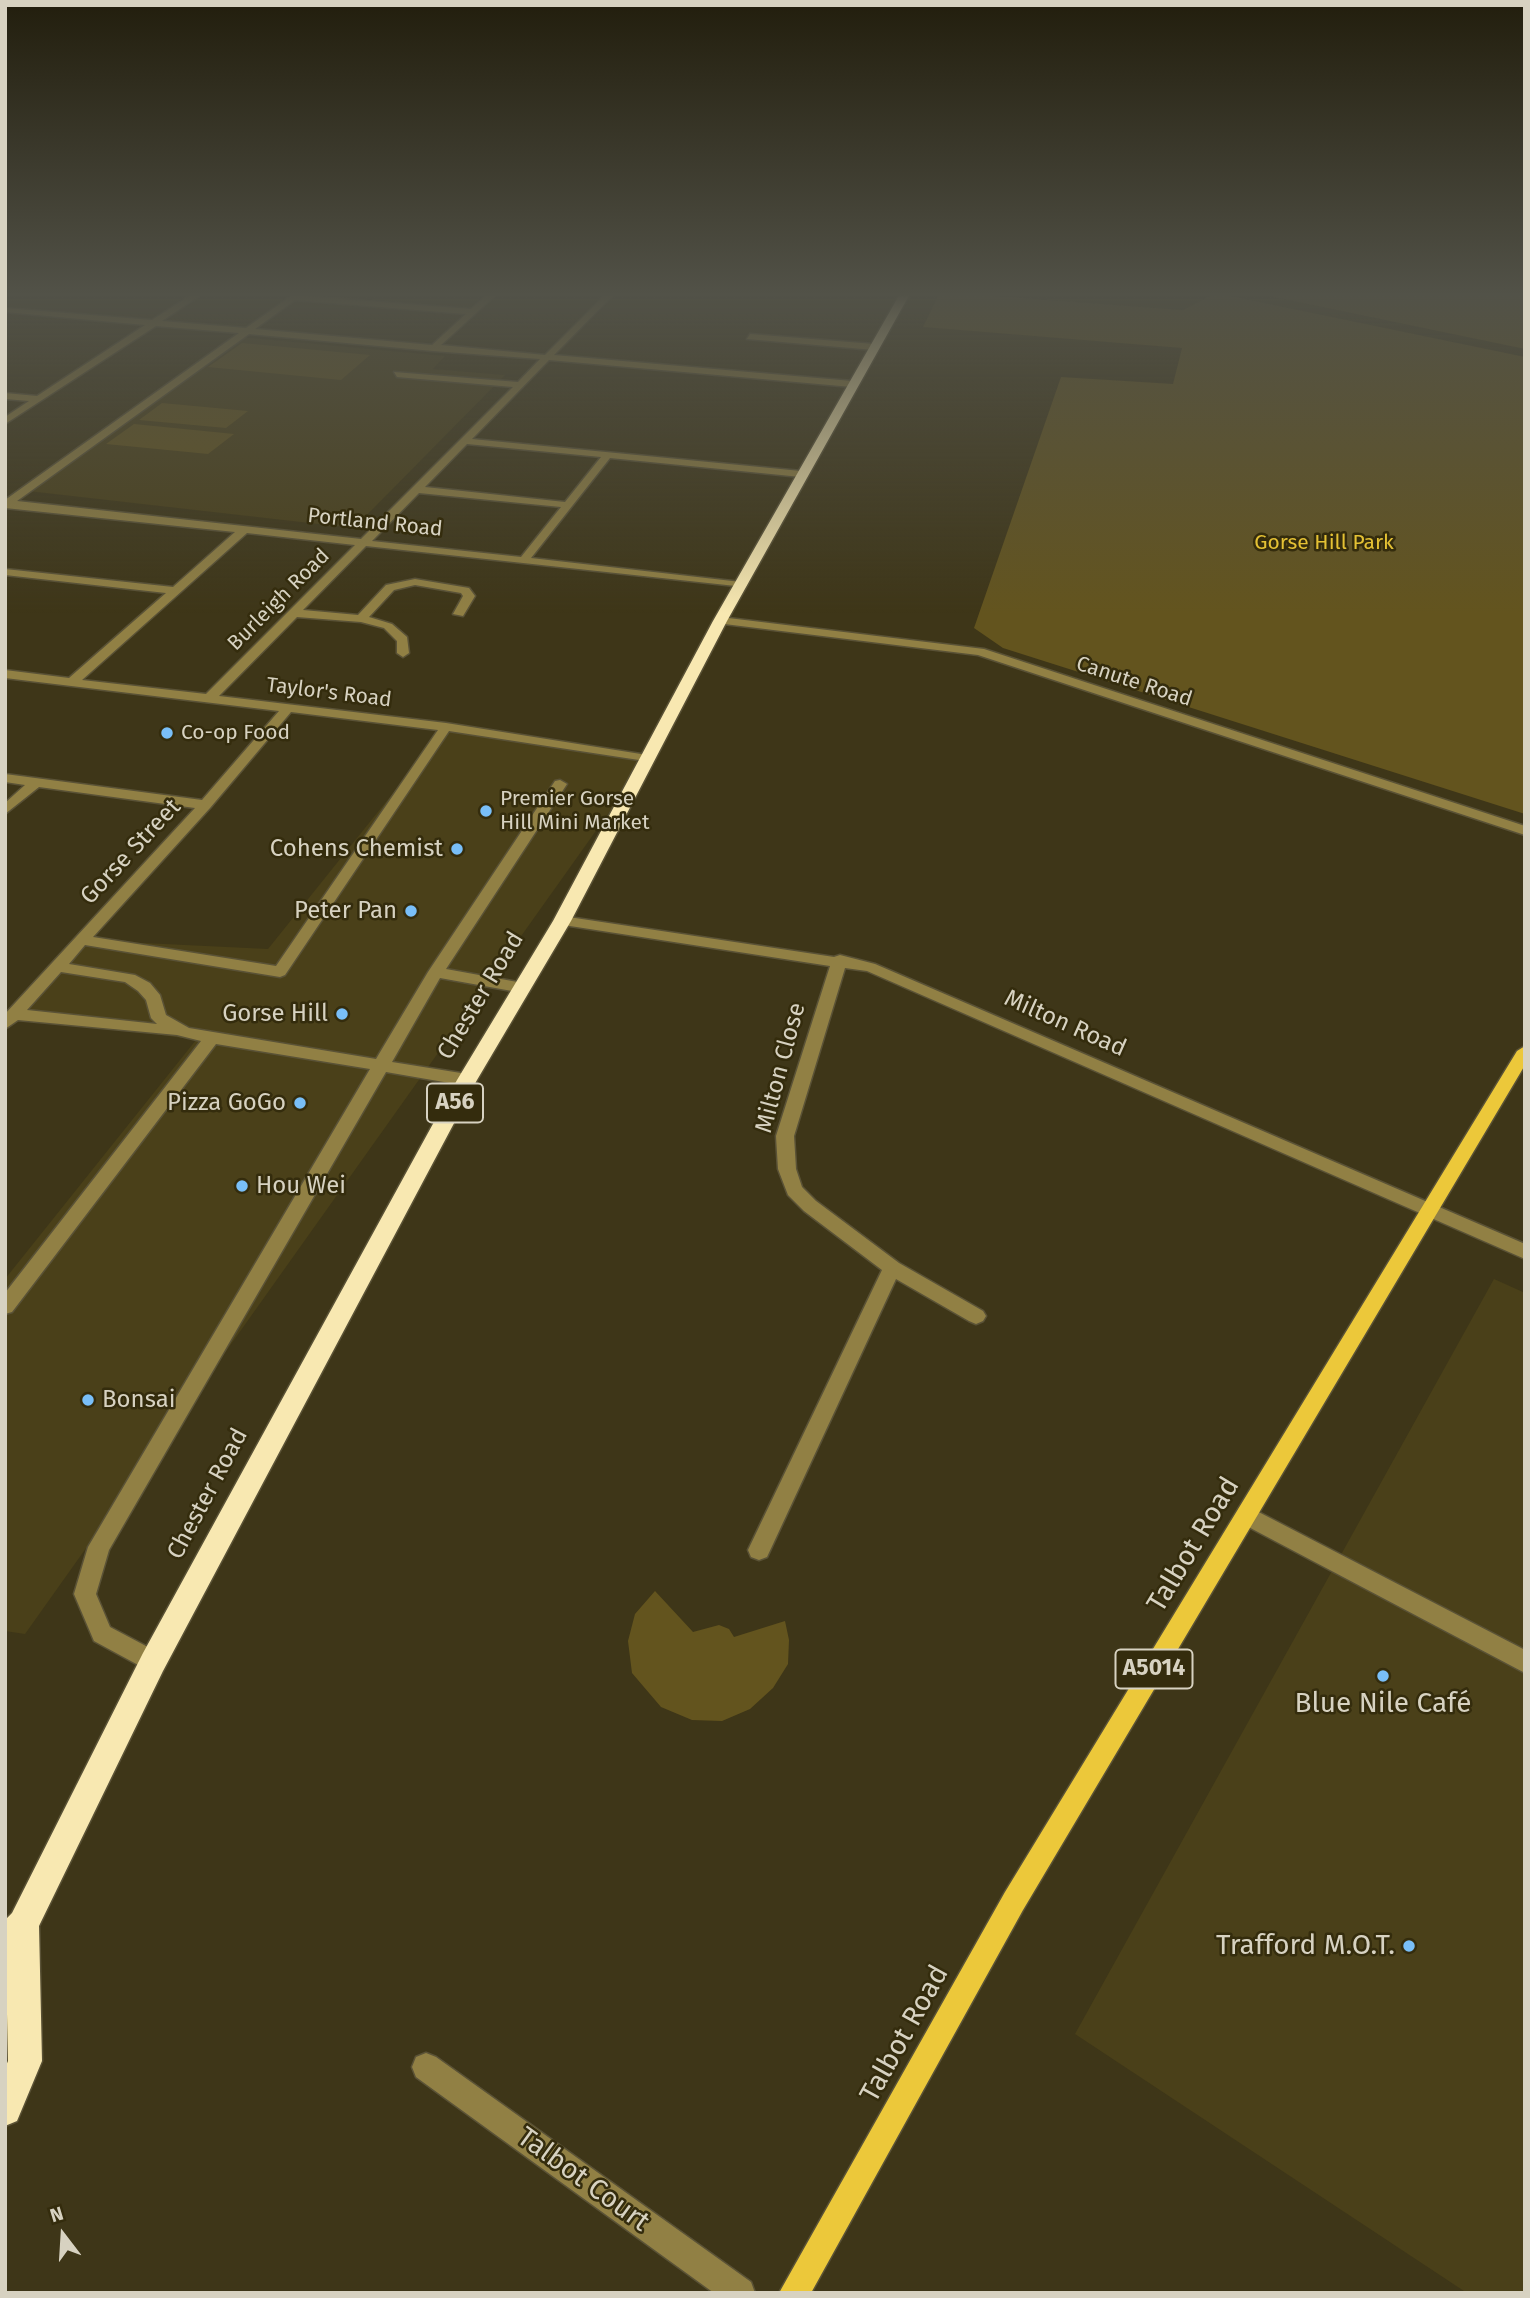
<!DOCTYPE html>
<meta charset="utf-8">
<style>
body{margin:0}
#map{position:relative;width:1530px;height:2298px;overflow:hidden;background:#3e3618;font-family:"Fira Sans",sans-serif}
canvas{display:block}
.frame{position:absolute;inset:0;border:7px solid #d7d2c1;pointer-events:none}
.north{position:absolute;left:28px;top:2200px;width:70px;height:70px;-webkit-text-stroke:5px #342c0d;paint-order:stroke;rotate:343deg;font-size:19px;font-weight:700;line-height:28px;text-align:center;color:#d7d2c1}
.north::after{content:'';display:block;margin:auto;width:24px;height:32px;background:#d7d2c1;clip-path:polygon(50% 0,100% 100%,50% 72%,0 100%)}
</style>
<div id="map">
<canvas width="1530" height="2298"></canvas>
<div class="frame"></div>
<div class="north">N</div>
</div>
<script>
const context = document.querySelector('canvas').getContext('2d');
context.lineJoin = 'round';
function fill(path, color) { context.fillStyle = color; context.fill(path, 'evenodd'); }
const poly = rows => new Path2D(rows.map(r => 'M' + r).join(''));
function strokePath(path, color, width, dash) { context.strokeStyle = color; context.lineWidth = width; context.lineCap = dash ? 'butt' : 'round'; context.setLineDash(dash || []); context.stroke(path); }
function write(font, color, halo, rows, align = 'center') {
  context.font = font + ' "Fira Sans",sans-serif'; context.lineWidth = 5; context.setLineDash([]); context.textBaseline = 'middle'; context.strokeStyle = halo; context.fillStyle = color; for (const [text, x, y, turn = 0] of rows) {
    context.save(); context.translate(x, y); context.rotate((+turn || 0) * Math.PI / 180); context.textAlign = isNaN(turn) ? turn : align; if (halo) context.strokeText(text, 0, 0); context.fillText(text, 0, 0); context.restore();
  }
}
const built = poly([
 [240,337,445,356,433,369,505,375,354,528,28,491],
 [446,727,647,759,25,1634,5,1631,5,1279,196,1040,14,1014,81,940,268,949],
 [1494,1279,1525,1293,1525,2293,1467,2293,1075,2034]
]);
const green = poly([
 [940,292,1183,310,1216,293,1525,357,1525,814,1003,648,974,628,1061,377,1173,384,1182,348,923,327],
 [1250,292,1525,292,1525,349],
 [242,343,370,355,341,380,208,367],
 [162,403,248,411,226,428,139,420],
 [134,424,234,434,208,454,106,444],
 [655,1591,693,1632,719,1625,729,1629,734,1637,785,1621,789,1640,788,1664,773,1688,750,1709,722,1721,692,1720,661,1707,632,1673,628,1641,635,1614]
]);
const minor = poly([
 [196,292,205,292,162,321,246,328,297,292,306,292,302,296,471,309,490,292,499,292,441,345,545,355,608,292,616,292,554,355,852,381,857,384,852,387,549,360,472,439,801,471,806,474,801,477,610,458,531,558,741,582,747,585,745,587,366,546,303,610,358,615,386,585,415,579,469,588,475,596,463,616,453,614,463,596,461,593,415,585,394,590,369,617,392,624,407,637,409,653,403,657,397,653,397,641,384,628,361,622,297,617,219,696,446,723,647,755,654,759,652,762,449,731,285,975,280,977,85,945,69,964,135,975,150,983,160,995,166,1015,189,1028,376,1059,428,972,555,781,560,780,567,784,446,969,523,983,531,988,523,993,440,978,392,1062,467,1074,475,1080,467,1086,386,1072,109,1550,96,1594,110,1627,161,1654,165,1662,161,1670,153,1673,94,1641,74,1594,88,1547,370,1069,216,1044,12,1312,5,1314,5,1293,201,1041,177,1035,18,1020,5,1029,5,1014,195,808,39,787,5,814,5,803,25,785,5,782,5,774,202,800,279,711,5,678,5,670,69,678,166,593,5,575,5,569,173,587,235,532,5,508,5,500,239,333,156,326,5,424,5,417,29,401,5,399,5,393,37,396,145,325,5,312,5,308,152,320,196,292],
 [295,300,466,314,432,345,255,329,295,300],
 [249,334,433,351,540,359,518,382,394,372,397,377,513,387,361,539,17,501,249,334],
 [467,444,601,457,565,502,425,487,467,444],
 [419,493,561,507,521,557,372,541,419,493],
 [247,533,355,545,206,694,82,680,247,533],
 [291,712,438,730,276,966,93,937,210,808,291,712],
 [61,972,125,982,138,991,146,1000,151,1018,157,1024,27,1010,61,972],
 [750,334,874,344,878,347,874,350,747,339,750,334],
 [720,617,984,649,1525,826,1525,835,978,655,716,623,714,621,720,617],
 [562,916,834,957,840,955,875,964,1525,1244,1525,1259,867,971,845,968,794,1136,796,1169,802,1187,816,1201,899,1263,983,1311,986,1316,983,1321,976,1324,969,1321,896,1279,767,1557,759,1560,751,1557,748,1550,882,1270,804,1211,788,1195,778,1169,776,1136,830,966,557,924,555,921,562,916],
 [1247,1506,1525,1650,1525,1673,1239,1522,1236,1515,1239,1508,1247,1506],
 [426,2053,436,2057,751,2282,755,2293,714,2293,416,2077,412,2067,416,2057,426,2053]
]);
const major = poly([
 [1525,1046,1525,1065,1023,1910,811,2293,779,2293,1005,1892,1517,1051,1525,1046]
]);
const highway = poly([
 [901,292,911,292,727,621,571,921,477,1080,163,1671,39,1926,42,2061,17,2121,5,2126,5,2068,8,2061,5,1920,12,1913,143,1653,457,1080,553,921,713,621,901,292]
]);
const markers = [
 [167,733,7,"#79bff8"],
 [486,811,7,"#79bff8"],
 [457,849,7,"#79bff8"],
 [411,911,7,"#79bff8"],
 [342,1014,7,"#79bff8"],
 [300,1103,7,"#79bff8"],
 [242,1186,7,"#79bff8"],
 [88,1400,7,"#79bff8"],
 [1383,1676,7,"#79bff8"],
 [1409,1946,7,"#79bff8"]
];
const farStreetnames = [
 ["Portland Road",375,523,6],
 ["Burleigh Road",279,600,-45],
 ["Canute Road",1134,682,18],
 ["Taylor's Road",329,693,7]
];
const farParknames = [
 ["Gorse Hill Park",1324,543]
];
const farPoinames = [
 ["Co-op Food",181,733],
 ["Premier Gorse",500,799],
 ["Hill Mini Market",500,823]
];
const shields = [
 [455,1103,56],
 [1154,1669,77]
];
const shieldNames = [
 ["A56",455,1103],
 ["A5014",1154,1669]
];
const poiNames = [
 ["Cohens Chemist",443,849],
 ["Peter Pan",397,911],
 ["Gorse Hill",328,1014],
 ["Pizza GoGo",286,1103],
 ["Hou Wei",256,1186,"left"],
 ["Bonsai",102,1400,"left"]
];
const streetNames = [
 ["Gorse Street",131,852,-47],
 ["Chester Road",481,996,-59],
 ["Milton Road",1065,1024,24],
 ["Milton Close",781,1068,-75],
 ["Chester Road",208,1494,-62]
];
const nearStreetnames = [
 ["Talbot Road",1194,1545,-59],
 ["Talbot Road",905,2034,-61],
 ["Talbot Court",583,2180,36]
];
const nearPoinames = [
 ["Blue Nile Café",1383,1704],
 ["Trafford M.O.T.",1395,1946,"right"]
];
fill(built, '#4a4019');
fill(green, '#63541e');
strokePath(minor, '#5a5236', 3);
strokePath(major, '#5a5236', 3);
strokePath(highway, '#5a5236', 3);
fill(minor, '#918044');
fill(major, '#ecc83a');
fill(highway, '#f8e8b1');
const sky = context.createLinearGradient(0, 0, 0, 614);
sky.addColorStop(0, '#221e0d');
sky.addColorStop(0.48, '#525248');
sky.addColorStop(1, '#52524800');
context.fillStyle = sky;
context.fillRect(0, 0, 1530, 614);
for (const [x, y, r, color] of markers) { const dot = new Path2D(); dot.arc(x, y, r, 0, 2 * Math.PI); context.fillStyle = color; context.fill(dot); strokePath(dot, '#342c0d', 2.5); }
write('21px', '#d7d2c1', '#342c0d', farStreetnames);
write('21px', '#e4c134', '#342c0d', farParknames);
write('21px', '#d7d2c1', '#342c0d', farPoinames, 'left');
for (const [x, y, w] of shields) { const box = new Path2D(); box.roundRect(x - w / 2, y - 19.5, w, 39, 5); context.fillStyle = '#342c0d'; context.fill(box); strokePath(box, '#d7d2c1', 2); }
write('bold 23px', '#d7d2c1', null, shieldNames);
write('24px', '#d7d2c1', '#342c0d', poiNames, 'right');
write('24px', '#d7d2c1', '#342c0d', streetNames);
write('28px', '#d7d2c1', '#342c0d', nearStreetnames);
write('28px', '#d7d2c1', '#342c0d', nearPoinames);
</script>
